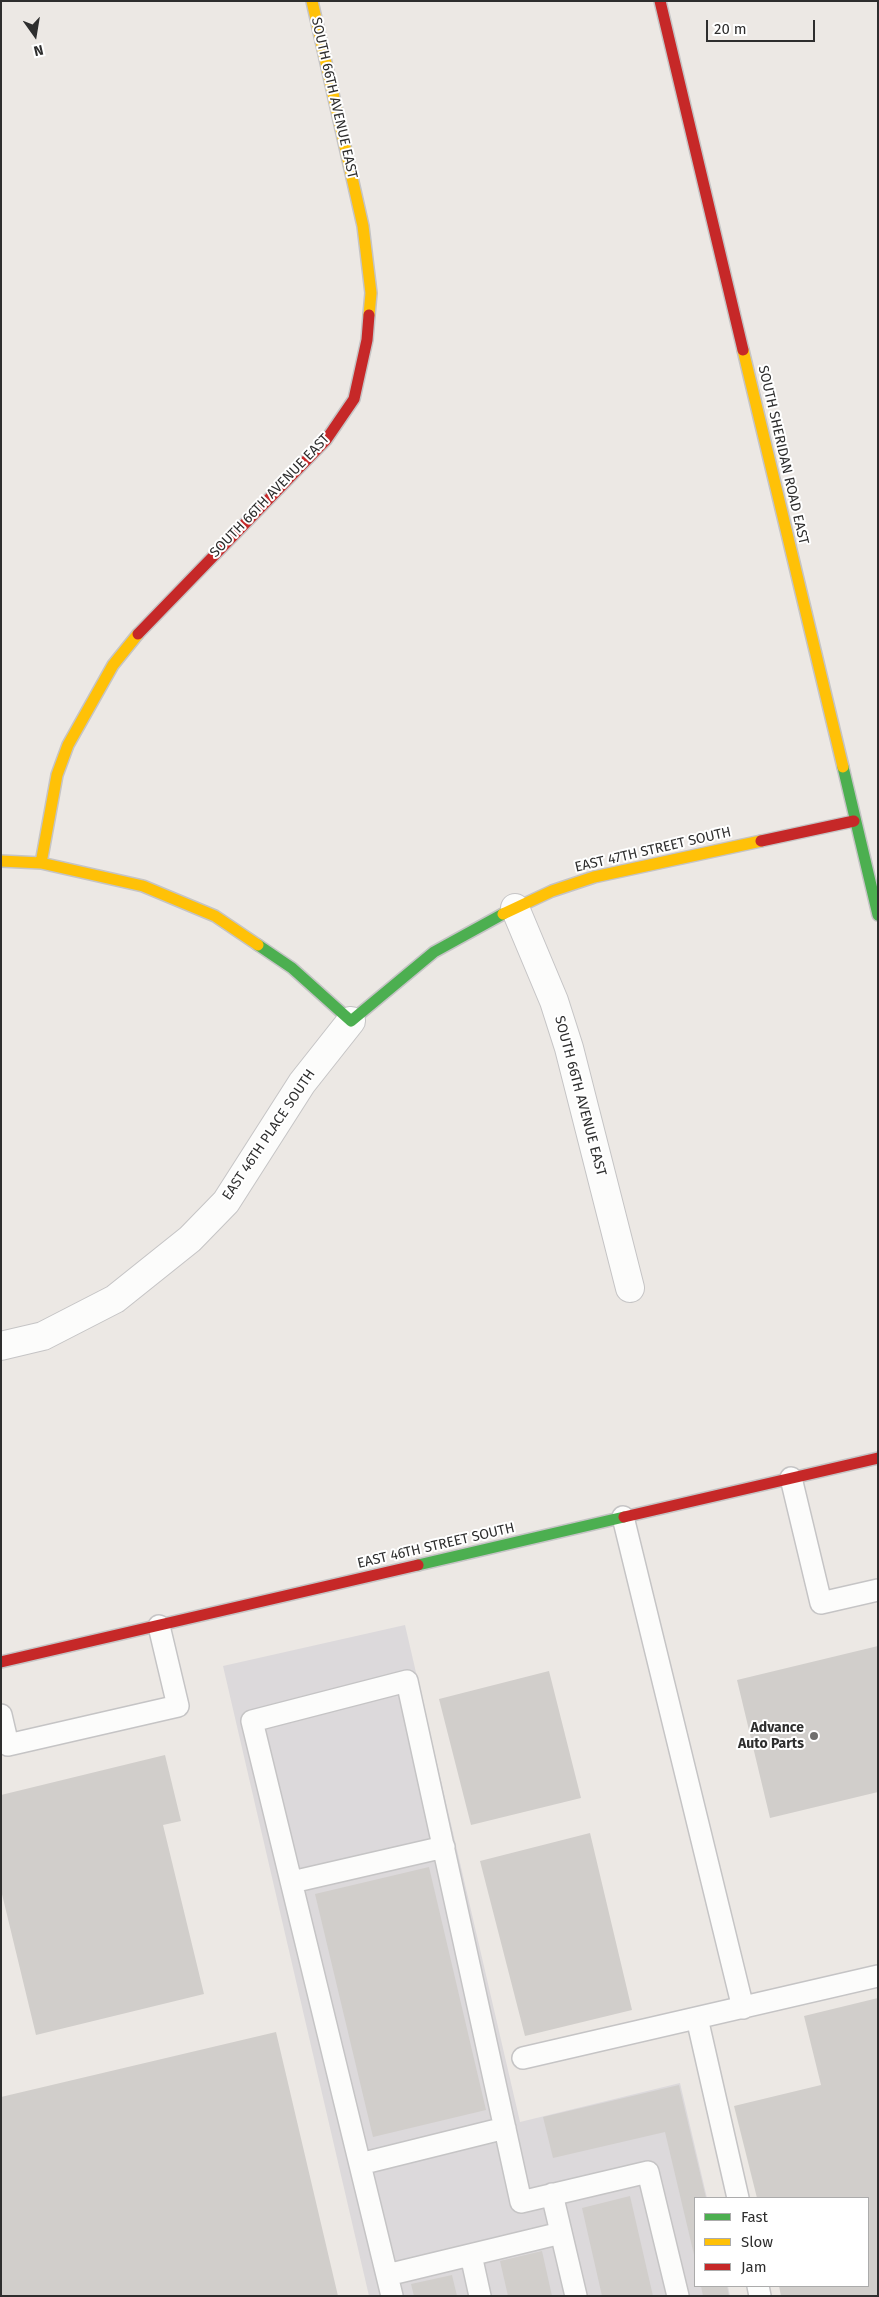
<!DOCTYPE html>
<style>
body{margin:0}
#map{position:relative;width:879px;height:2297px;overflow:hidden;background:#ece8e4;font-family:"Fira Sans",sans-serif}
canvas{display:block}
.frame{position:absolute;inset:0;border:2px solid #2e2e2e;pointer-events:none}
.legend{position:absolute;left:694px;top:2197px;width:175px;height:90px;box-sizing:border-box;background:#fff;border:1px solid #ababab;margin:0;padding:6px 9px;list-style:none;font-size:15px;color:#2e2e2e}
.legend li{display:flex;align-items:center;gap:10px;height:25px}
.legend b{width:25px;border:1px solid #ababab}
.north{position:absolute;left:10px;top:10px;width:50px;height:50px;-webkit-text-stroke:4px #fff;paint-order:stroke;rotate:167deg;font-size:14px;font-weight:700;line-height:20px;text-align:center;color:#2e2e2e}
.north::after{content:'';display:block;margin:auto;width:18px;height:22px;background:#2e2e2e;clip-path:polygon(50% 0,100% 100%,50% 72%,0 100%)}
.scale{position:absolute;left:706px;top:20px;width:109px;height:22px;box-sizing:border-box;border:2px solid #2e2e2e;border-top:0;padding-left:6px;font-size:15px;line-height:18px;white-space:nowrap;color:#2e2e2e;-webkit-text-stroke:4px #fff;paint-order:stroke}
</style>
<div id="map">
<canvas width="879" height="2297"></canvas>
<div class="frame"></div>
<ul class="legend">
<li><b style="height:6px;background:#4caf50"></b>Fast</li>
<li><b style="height:6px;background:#ffc107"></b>Slow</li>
<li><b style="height:6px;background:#c62828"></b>Jam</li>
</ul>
<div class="north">N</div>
<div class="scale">20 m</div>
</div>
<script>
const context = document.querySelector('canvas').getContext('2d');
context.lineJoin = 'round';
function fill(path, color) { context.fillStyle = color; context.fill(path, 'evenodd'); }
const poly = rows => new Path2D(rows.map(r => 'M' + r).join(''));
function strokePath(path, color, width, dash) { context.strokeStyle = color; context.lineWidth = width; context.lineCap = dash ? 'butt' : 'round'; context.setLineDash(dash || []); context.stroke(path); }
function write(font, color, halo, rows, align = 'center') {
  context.font = font + ' "Fira Sans",sans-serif'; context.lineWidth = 4; context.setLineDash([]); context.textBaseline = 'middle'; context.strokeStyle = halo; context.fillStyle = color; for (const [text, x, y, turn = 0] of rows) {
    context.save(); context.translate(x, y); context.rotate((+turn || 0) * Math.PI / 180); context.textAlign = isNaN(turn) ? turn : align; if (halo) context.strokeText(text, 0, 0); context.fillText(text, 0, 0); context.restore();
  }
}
const industrial = poly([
 [405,1625,520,2122,680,2083,707,2198,695,2198,695,2286,728,2286,730,2296,369,2296,223,1666]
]);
const building = poly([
 [878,1646,878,1792,770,1818,737,1680],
 [549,1671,581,1798,471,1825,439,1699],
 [165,1755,181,1821,163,1825,204,1994,36,2035,1,1890,1,1795],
 [590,1833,632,2010,525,2036,480,1861],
 [429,1867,486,2110,373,2137,315,1894],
 [878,1998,878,2296,781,2296,779,2286,868,2286,868,2198,757,2198,734,2106,821,2085,804,2016],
 [276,2032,338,2296,1,2296,1,2097],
 [679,2085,706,2198,695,2198,695,2259,665,2132,553,2158,543,2117],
 [630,2196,653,2296,602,2296,582,2208],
 [542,2251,552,2296,508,2296,500,2261],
 [452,2275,457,2296,414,2296,411,2284],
 [701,2286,727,2286,729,2296,703,2296]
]);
const lane = poly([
 [791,1478,821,1603,878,1590],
 [623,1517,743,2008],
 [1,1715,8,1745,178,1706,159,1626],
 [292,1882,444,1847],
 [697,2018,738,2198],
 [523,2058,878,1976],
 [360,2164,505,2128],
 [552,2194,576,2296],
 [471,2255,480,2296],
 [387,2275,561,2233],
 [758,2286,760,2296],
 [392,2296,252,1721,407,1681,521,2202,648,2172,678,2296]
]);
const street = poly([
 [515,908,554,1001,569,1048,630,1288],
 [1,1346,43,1336,115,1299,190,1239,226,1202,302,1083,351,1021]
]);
const fast = poly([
 [843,767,878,915],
 [258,945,292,968,351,1021,434,952,503,914],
 [418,1565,624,1517]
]);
const slow = poly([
 [312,1,363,226,371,293,369,315],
 [743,350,843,767],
 [1,861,41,863,143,886,215,916,258,945],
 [41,863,57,775,68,745,113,665,138,634],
 [503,914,552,891,594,877,761,841]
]);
const jam = poly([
 [660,1,743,350],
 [138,634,326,440,354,399,367,340,369,315],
 [761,841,854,821],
 [624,1517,878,1458],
 [1,1662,418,1565]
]);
const markers = [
 [814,1736,5,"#706f6e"]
];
const streetNames = [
 ["SOUTH 66TH AVENUE EAST",334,98,77],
 ["SOUTH SHERIDAN ROAD EAST",783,455,77],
 ["SOUTH 66TH AVENUE EAST",270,496,-46],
 ["EAST 47TH STREET SOUTH",653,850,-13],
 ["SOUTH 66TH AVENUE EAST",580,1096,75],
 ["EAST 46TH PLACE SOUTH",269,1135,-56],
 ["EAST 46TH STREET SOUTH",436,1546,-13]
];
const poiNames = [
 ["Advance",804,1728],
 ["Auto Parts",804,1744]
];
fill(industrial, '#dcd9db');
fill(building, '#d1cecb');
strokePath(lane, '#c5c4c5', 24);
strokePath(street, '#c5c4c5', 30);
strokePath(fast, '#c5c4c5', 14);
strokePath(slow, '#c5c4c5', 14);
strokePath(jam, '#c5c4c5', 14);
strokePath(lane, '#fcfcfb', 21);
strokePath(street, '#fcfcfb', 28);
strokePath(fast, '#4caf50', 11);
strokePath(slow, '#ffc107', 11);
strokePath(jam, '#c62828', 11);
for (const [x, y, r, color] of markers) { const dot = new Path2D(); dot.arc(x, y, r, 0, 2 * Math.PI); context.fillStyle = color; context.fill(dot); strokePath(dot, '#fff', 2); }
write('14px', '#2e2e2e', '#fff', streetNames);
write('bold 14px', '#2e2e2e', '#fff', poiNames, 'right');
</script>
